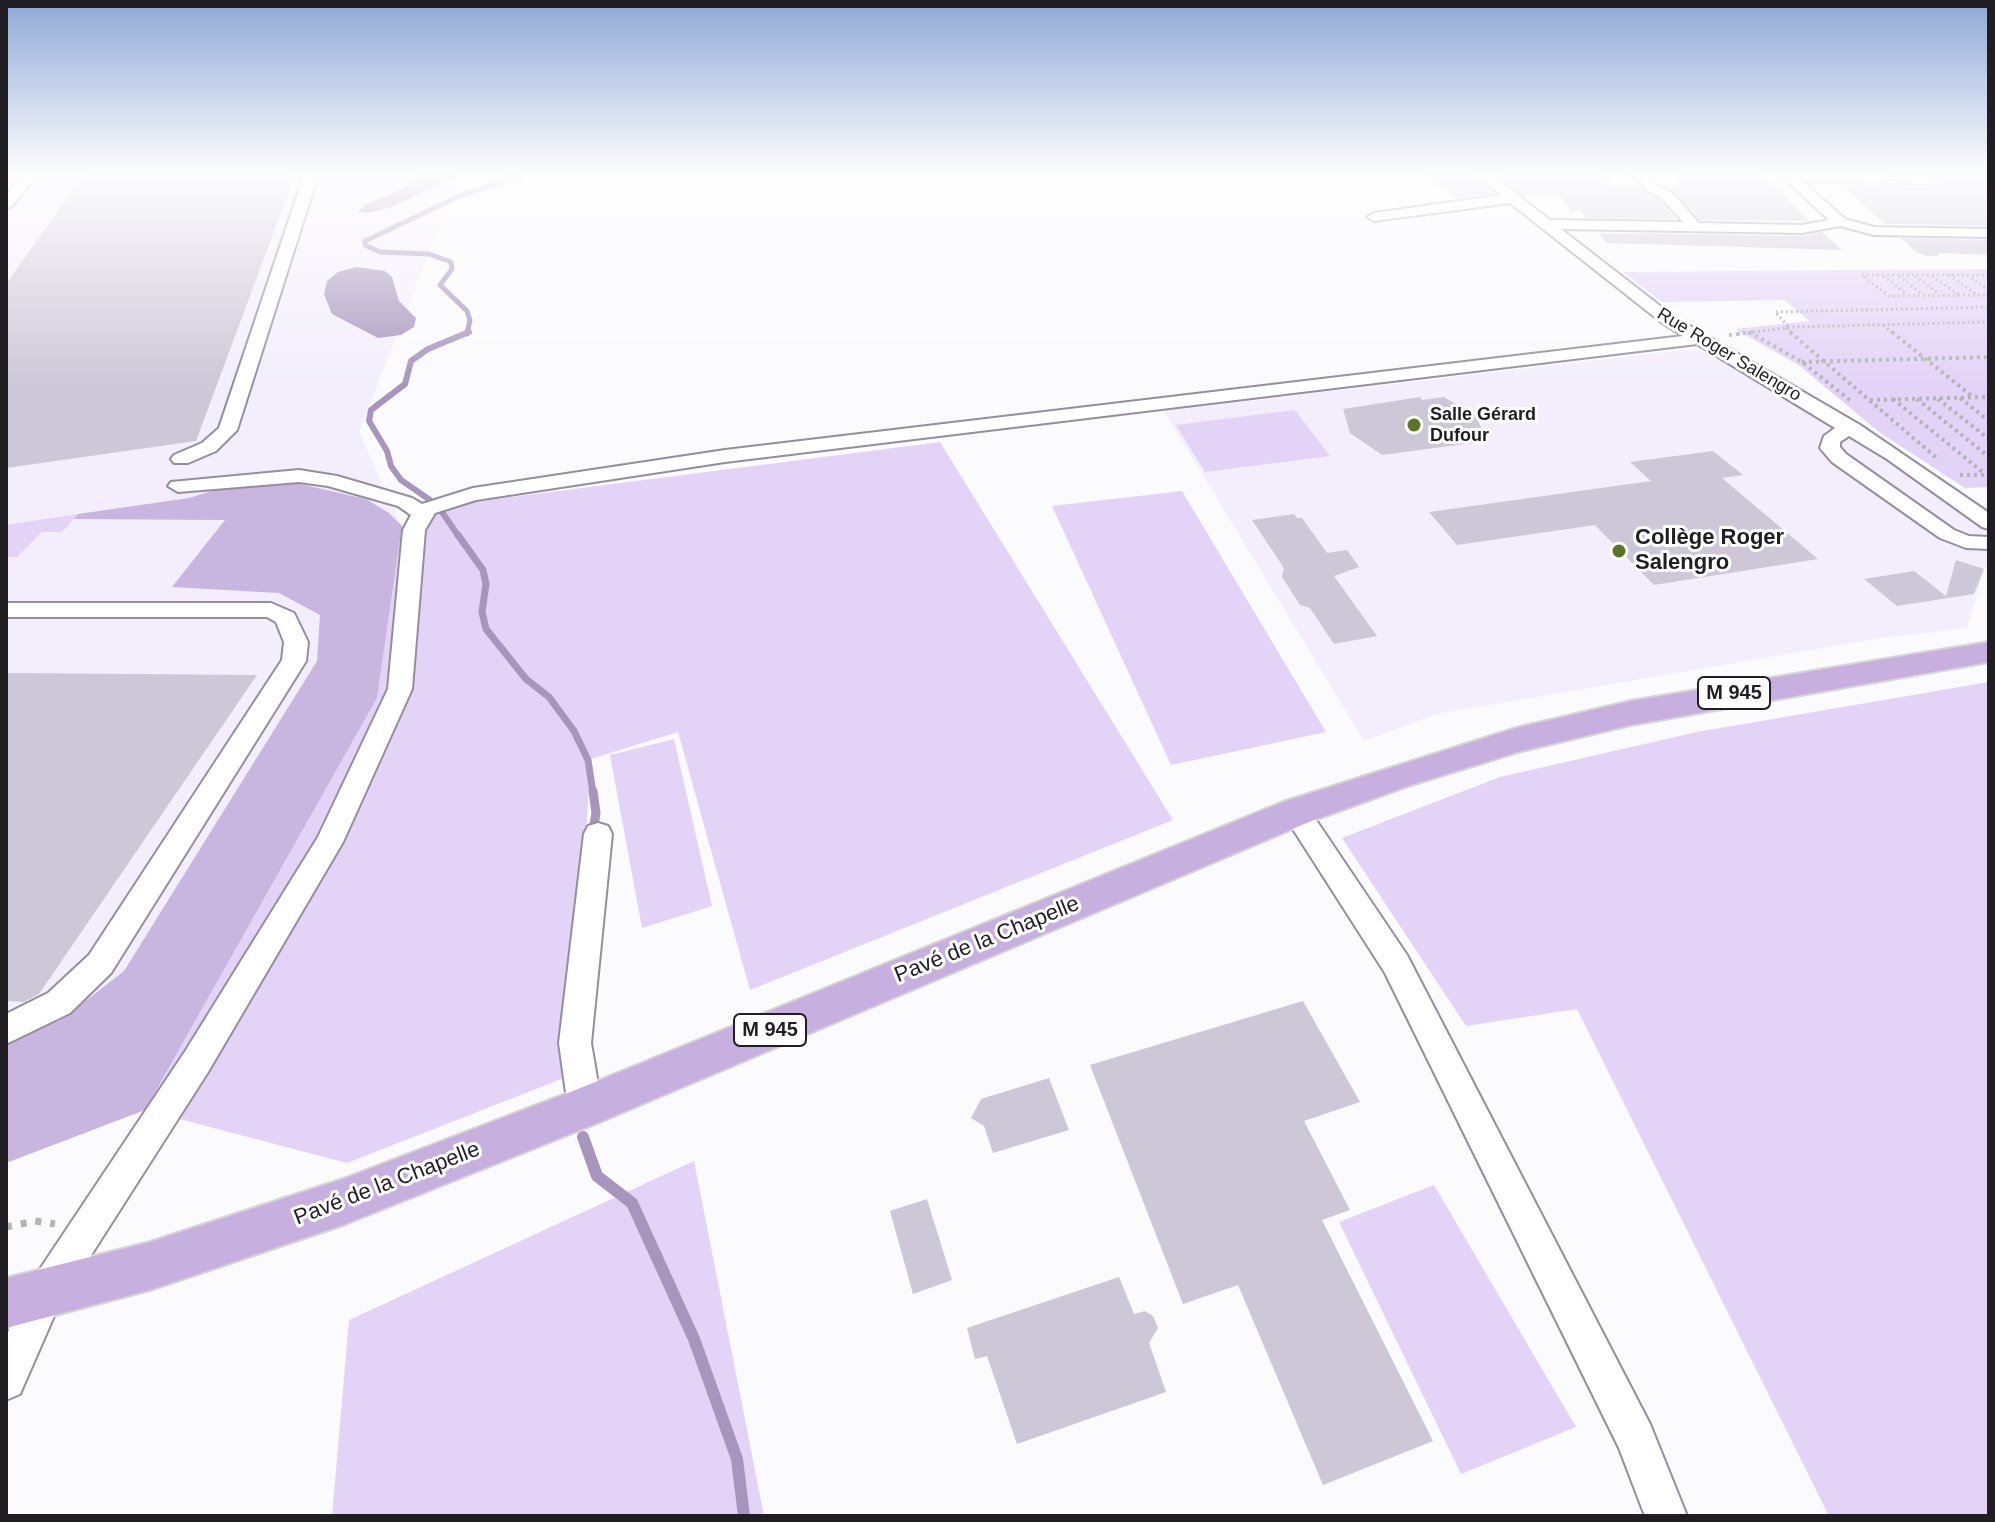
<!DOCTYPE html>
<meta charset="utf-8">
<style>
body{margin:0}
#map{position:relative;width:1995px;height:1522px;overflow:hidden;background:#fbfafd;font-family:Arial,sans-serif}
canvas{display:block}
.frame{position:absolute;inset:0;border:8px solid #201d23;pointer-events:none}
</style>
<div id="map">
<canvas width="1995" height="1522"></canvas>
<div class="frame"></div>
</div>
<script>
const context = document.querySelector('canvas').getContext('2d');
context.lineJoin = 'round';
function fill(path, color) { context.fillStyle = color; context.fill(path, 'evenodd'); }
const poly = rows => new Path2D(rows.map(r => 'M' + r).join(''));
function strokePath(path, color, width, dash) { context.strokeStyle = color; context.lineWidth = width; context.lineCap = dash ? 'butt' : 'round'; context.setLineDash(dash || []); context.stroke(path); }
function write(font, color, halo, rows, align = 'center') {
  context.font = font + ' Arial,sans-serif'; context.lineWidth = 6; context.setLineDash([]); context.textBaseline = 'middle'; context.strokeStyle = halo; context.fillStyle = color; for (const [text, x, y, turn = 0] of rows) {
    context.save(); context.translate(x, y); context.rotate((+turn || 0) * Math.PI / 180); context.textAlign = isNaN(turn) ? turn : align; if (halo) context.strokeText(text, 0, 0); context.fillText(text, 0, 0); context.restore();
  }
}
const built = poly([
 [6,172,460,172,359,432,402,526,377,698,145,1110,6,1163],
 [1693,349,1717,356,1874,448,1973,518,1989,534,1989,567,1984,569,1967,628,1881,638,1437,714,1364,741,1164,411]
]);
const green = poly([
 [1989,269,1989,487,1965,488,1879,432,1800,366,1735,329,1809,321,1785,300,1662,302,1623,272],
 [1295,410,1330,456,1205,472,1176,425],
 [940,442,1173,820,750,990,678,732,591,759,569,1076,347,1163,145,1110,377,698,402,526,465,503],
 [1182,491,1326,732,1171,765,1052,506],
 [78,514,62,532,42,532,17,557,6,557,6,525],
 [1989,682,1989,1516,1829,1516,1577,1009,1466,1026,1342,838,1500,777,1697,732],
 [674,739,712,906,642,928,610,755],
 [694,1161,764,1516,332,1516,349,1320],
 [1434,1185,1576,1427,1461,1474,1339,1222]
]);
const forest = poly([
 [291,482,366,499,389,513,402,526,377,698,145,1110,6,1163,6,1041,61,1020,124,971,317,661,320,615,279,593,172,587,225,520,74,519,78,514,189,498,218,489]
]);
const water = poly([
 [419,172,464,172,392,207,368,213,358,212,365,205,402,189,415,180],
 [356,267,385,271,392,277,399,301,416,318,414,327,401,335,378,338,332,314,324,294,327,281,338,272]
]);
const streamFar4 = poly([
 [467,334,470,320,467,311,440,285,452,269,451,262,429,254,380,252,365,245,365,241,464,194,519,177,504,172]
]);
const streamFar3 = poly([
 [430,500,401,480,391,466,387,451,369,421,371,410,405,384,411,361,428,349,469,332],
 [442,512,459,537]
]);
const streamFar2 = poly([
 [458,535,483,570,486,584,482,612,486,629,526,679,549,697,574,731,588,760,593,793]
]);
const streamFar1 = poly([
 [593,791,596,813,593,832]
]);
const stream = poly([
 [583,1137,597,1176,632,1203,694,1339,737,1459,744,1516]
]);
const building = poly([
 [86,172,296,172,196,441,6,468,6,284],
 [1418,172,1470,172,1494,193,1457,198],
 [1493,172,1600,172,1613,186,1640,187,1659,200,1676,219,1586,218,1581,211,1571,211,1558,194,1523,196],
 [1672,172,1761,172,1809,221,1700,220,1668,187,1682,185],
 [1871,172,1989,172,1989,226,1885,224,1842,186,1931,187,1937,185,1938,177,1935,174],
 [1822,232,1842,250,1607,243,1598,233,1802,236],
 [1901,238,1989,240,1989,255,1940,253,1937,256,1927,256,1916,252],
 [1420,397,1422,400,1444,397,1476,416,1487,441,1382,455,1350,433,1343,409],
 [1713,451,1743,475,1722,478,1818,559,1654,585,1595,525,1457,545,1429,512,1651,481,1630,462],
 [1294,514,1297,518,1302,518,1327,553,1347,550,1359,567,1334,576,1377,636,1334,644,1310,608,1300,605,1282,577,1284,568,1252,520],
 [1956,560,1984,569,1974,594,1897,606,1864,579,1914,571,1946,596],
 [6,673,257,675,39,994,24,1002,6,1001],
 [1303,1001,1360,1102,1304,1121,1350,1210,1322,1220,1433,1441,1323,1485,1238,1285,1183,1304,1090,1065],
 [1049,1078,1069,1130,993,1153,984,1126,971,1118,981,1099],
 [927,1199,952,1280,913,1294,890,1211],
 [1119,1277,1134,1314,1145,1311,1153,1316,1158,1328,1149,1343,1166,1392,1017,1444,987,1356,975,1359,967,1328]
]);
const pathFar2 = poly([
 [1949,275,1977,295],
 [1967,275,1989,290],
 [1989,275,1862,275,1889,296,1989,295],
 [1883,276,1907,294],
 [1899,276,1922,294],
 [1915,276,1939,294],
 [1932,276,1959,295],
 [1883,325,1894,334],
 [1788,326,1775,312,1989,307],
 [1786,328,1793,334],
 [1749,332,1752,334],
 [1738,334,1792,327,1989,322]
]);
const pathFar1 = poly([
 [1749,332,1802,362,1852,402],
 [1790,332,1939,460],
 [1892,332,1972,396],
 [1729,335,1754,332],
 [1802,362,1989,357],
 [1960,398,1989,421],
 [1893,399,1985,474],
 [1917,399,1989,457],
 [1938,399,1989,439],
 [1870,400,1989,397],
 [1960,475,1989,475]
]);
const path = poly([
 [6,1227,35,1221,55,1224]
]);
const minor = poly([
 [25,172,39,172,11,207,6,208,6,195,25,172],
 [305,172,319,172,237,430,216,451,188,463,174,463,171,459,174,455,202,443,219,428,305,172],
 [1473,172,1488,172,1550,220,1683,222,1661,198,1647,191,1636,177,1617,172,1645,172,1657,185,1671,192,1699,223,1802,225,1829,220,1777,172,1935,177,1935,183,1930,184,1802,181,1845,219,1874,227,1989,229,1989,237,1874,235,1840,226,1802,233,1561,229,1673,316,1860,425,1989,513,1989,529,1982,527,1887,459,1849,436,1840,442,1840,447,1846,454,1954,530,1969,536,1989,537,1989,549,1966,548,1940,538,1832,462,1820,448,1824,436,1835,428,1697,344,725,462,476,500,435,513,425,530,412,689,343,842,208,1072,58,1307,20,1394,6,1400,6,1336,32,1281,186,1050,318,837,388,689,403,530,411,515,398,506,328,486,299,482,178,492,168,486,171,482,299,470,337,476,412,498,422,504,473,488,725,450,1683,336,1661,322,1510,203,1374,221,1367,217,1374,213,1501,195,1473,172],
 [6,603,271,603,294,613,308,642,306,661,111,973,70,1013,6,1044,6,1014,48,993,89,955,282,660,284,642,276,622,267,617,6,617,6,603],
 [1296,802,1306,805,1407,955,1650,1424,1687,1516,1645,1516,1619,1448,1385,973,1282,812,1286,805,1296,802],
 [598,823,608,826,612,834,591,1043,602,1107,597,1118,585,1123,573,1118,568,1107,559,1043,584,834,588,826,598,823]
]);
const major = poly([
 [1989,642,1989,662,1631,725,1518,752,1408,786,1309,822,600,1122,343,1225,150,1290,6,1328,6,1278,150,1242,343,1179,578,1089,1283,802,1516,728,1631,701,1989,642]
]);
const markers = [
 [1414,425,8,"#5b7426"],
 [1619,551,8,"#5b7426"]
];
const farStreetnames = [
 ["Rue Roger Salengro",1729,355,31]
];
const farPoinames = [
 ["Salle Gérard",1430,415],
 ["Dufour",1430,436]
];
const shields = [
 [1734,693,72],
 [770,1030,72]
];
const shieldNames = [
 ["M 945",1734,693],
 ["M 945",770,1030]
];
const poiNames = [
 ["Collège Roger",1635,538],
 ["Salengro",1635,563]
];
const streetNames = [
 ["Pavé de la Chapelle",987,940,-22],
 ["Pavé de la Chapelle",387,1184,-21]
];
fill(built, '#f4eefc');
fill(green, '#e3d3f7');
fill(forest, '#c8b5e0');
fill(water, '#a795bd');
strokePath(streamFar4, '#a795bd', 5);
strokePath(streamFar3, '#a795bd', 6);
strokePath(streamFar2, '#a795bd', 7);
strokePath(streamFar1, '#a795bd', 9);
strokePath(stream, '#a795bd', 12);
fill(building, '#cdc7d7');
strokePath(minor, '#948e9d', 4);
strokePath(major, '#d7d6d7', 4);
strokePath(pathFar2, '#b4b3b7', 3, [2, 3]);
strokePath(pathFar1, '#b4b3b7', 4, [3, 4]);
strokePath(path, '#b4b3b7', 7, [6, 9]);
fill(minor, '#fff');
fill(major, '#c7afe0');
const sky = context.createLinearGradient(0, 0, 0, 385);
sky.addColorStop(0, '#8ea8d7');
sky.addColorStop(0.45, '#fdfdfe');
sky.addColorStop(1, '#fdfdfe00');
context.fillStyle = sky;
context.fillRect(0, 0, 1995, 385);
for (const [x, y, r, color] of markers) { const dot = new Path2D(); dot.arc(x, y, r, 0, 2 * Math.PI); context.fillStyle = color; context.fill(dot); strokePath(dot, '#fff', 3); }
write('18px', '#201d23', '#fff', farStreetnames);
write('bold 18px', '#201d23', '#fff', farPoinames, 'left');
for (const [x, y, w] of shields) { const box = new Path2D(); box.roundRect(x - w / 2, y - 16, w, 32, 6); context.fillStyle = '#fff'; context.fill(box); strokePath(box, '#201d23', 2); }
write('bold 20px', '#201d23', null, shieldNames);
write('bold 22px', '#201d23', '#fff', poiNames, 'left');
write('22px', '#201d23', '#fff', streetNames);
</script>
